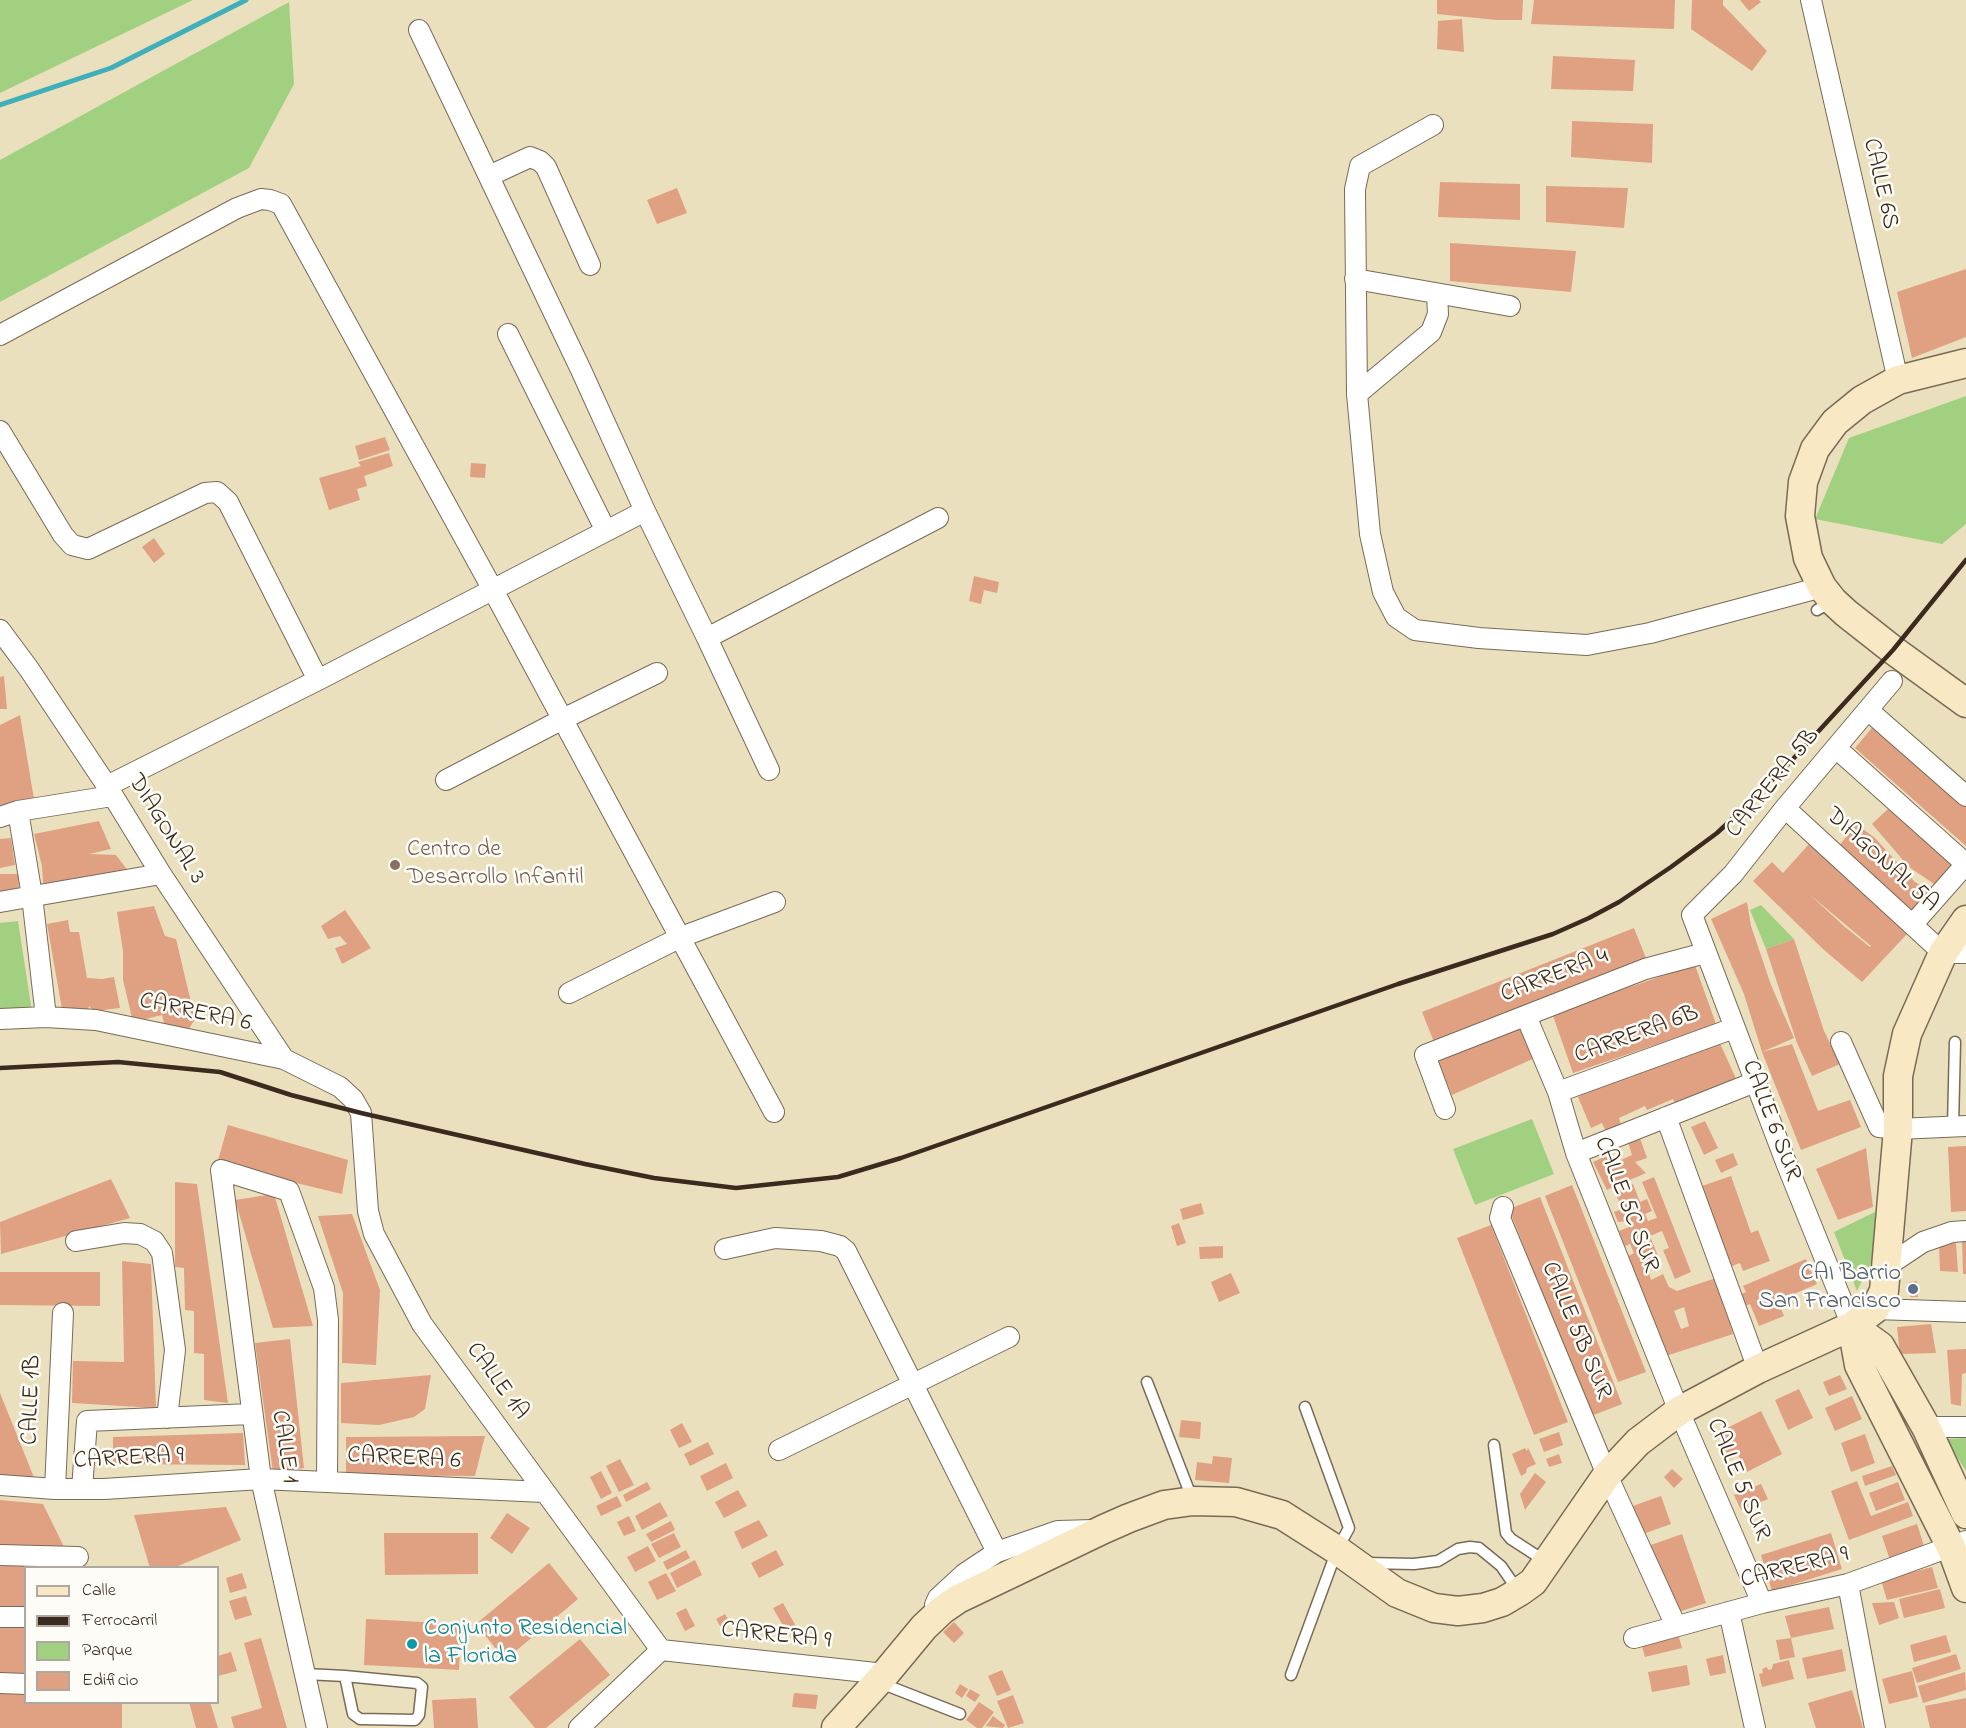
<!DOCTYPE html>
<style>
body{margin:0}
#map{position:relative;width:1966px;height:1728px;overflow:hidden;background:#ebe0be;font-family:"Indie Flower",sans-serif}
canvas{display:block}
.legend{position:absolute;left:24px;top:1566px;width:195px;height:138px;box-sizing:border-box;background:#fdfcf7;border:2px solid #afa8a0;margin:0;padding:8px 10px;list-style:none;font-size:18px;color:#3b2a1e}
.legend li{display:flex;align-items:center;gap:12px;height:30px}
.legend b{width:30px;border:2px solid #afa8a0}
</style>
<div id="map">
<canvas width="1966" height="1728"></canvas>
<ul class="legend">
<li><b style="height:8px;background:#f8e8c3"></b>Calle</li>
<li><b style="height:8px;background:#3b2a1e"></b>Ferrocarril</li>
<li><b style="height:16px;background:#a1d180"></b>Parque</li>
<li><b style="height:16px;background:#e0a082"></b>Edificio</li>
</ul>
</div>
<script>
const context = document.querySelector('canvas').getContext('2d');
context.lineJoin = 'round';
function fill(path, color) { context.fillStyle = color; context.fill(path, 'evenodd'); }
const poly = rows => new Path2D(rows.map(r => 'M' + r).join(''));
function strokePath(path, color, width, dash) { context.strokeStyle = color; context.lineWidth = width; context.lineCap = dash ? 'butt' : 'round'; context.setLineDash(dash || []); context.stroke(path); }
function write(font, color, halo, rows, align = 'center') {
  context.font = font + ' "Indie Flower",sans-serif'; context.lineWidth = 5; context.setLineDash([]); context.textBaseline = 'middle'; context.strokeStyle = halo; context.fillStyle = color; for (const [text, x, y, turn = 0] of rows) {
    context.save(); context.translate(x, y); context.rotate((+turn || 0) * Math.PI / 180); context.textAlign = isNaN(turn) ? turn : align; if (halo) context.strokeText(text, 0, 0); context.fillText(text, 0, 0); context.restore();
  }
}
const green = poly([
 [0,0,193,0,0,93],
 [289,2,294,84,249,168,0,302,0,160],
 [1966,396,1966,524,1942,544,1815,519,1849,438],
 [1761,905,1794,939,1766,949,1750,910],
 [18,921,33,1018,0,1020,0,923],
 [1532,1119,1554,1174,1475,1205,1453,1149],
 [1881,1209,1874,1257,1857,1291,1834,1232],
 [1966,1438,1966,1471,1945,1439]
]);
const stream = poly([
 [0,105,111,68,246,0]
]);
const building = poly([
 [1437,0,1523,0,1522,20,1497,20,1437,14],
 [1534,0,1675,0,1674,29,1531,24],
 [1692,0,1723,0,1723,5,1767,51,1752,71,1691,29],
 [1740,0,1759,0,1761,2,1749,11],
 [1462,19,1464,52,1437,49,1438,21],
 [1553,56,1635,60,1633,91,1551,89],
 [1572,121,1653,124,1652,163,1571,157],
 [1440,182,1520,184,1520,220,1438,217],
 [1546,186,1628,188,1624,228,1546,222],
 [677,188,687,213,657,224,647,200],
 [1450,243,1576,251,1571,292,1450,281],
 [1966,269,1966,337,1912,358,1897,292],
 [385,437,390,450,359,460,355,446],
 [389,453,393,466,364,476,367,486,357,489,360,500,329,510,319,478,361,466,358,462],
 [471,463,486,464,485,478,470,477],
 [154,538,165,554,154,563,142,547],
 [974,576,999,582,997,593,984,590,981,604,969,601],
 [4,676,7,709,0,709,0,677],
 [20,715,35,805,0,810,0,725],
 [1876,723,1966,806,1966,846,1855,748],
 [1888,809,1916,828,1934,849,1954,864,1934,884,1909,867,1872,824],
 [99,821,111,849,89,854,116,855,139,885,44,899,42,866,34,834],
 [1856,824,1875,838,1915,882,1932,892,1910,913,1839,846],
 [11,838,15,865,0,868,0,839],
 [1809,844,1908,933,1862,982,1824,950,1753,881,1772,862,1783,873],
 [1809,894,1871,946,1870,947,1845,927],
 [0,874,19,874,18,904,0,905],
 [1747,902,1751,926,1771,985,1794,1038,1762,1052,1744,994,1711,919],
 [154,906,165,936,176,939,195,1019,187,1032,165,1027,162,1015,133,1022,123,980,123,951,117,912],
 [345,910,371,948,342,964,335,948,347,944,340,936,328,939,321,926],
 [68,920,70,932,79,932,87,978,102,979,114,977,120,1008,94,1011,89,1006,86,1016,63,1015,47,924],
 [1634,928,1646,958,1434,1042,1422,1012],
 [1794,939,1824,1031,1840,1064,1812,1076,1797,1043,1766,949],
 [1695,965,1716,1024,1573,1073,1552,1013],
 [1523,1023,1537,1057,1452,1095,1437,1060],
 [1718,1039,1738,1083,1678,1110,1673,1099,1647,1110,1645,1106,1619,1118,1621,1125,1606,1132,1602,1123,1591,1128,1578,1097,1581,1095,1579,1091,1597,1083,1599,1088,1610,1083,1626,1071,1629,1078],
 [1792,1044,1818,1111,1850,1100,1861,1127,1801,1150,1762,1052],
 [1705,1121,1718,1148,1704,1155,1691,1127],
 [228,1125,348,1160,342,1194,217,1164],
 [1639,1135,1647,1158,1635,1162,1646,1173,1607,1190,1593,1162,1606,1156,1610,1165,1632,1155,1627,1139],
 [1966,1146,1966,1211,1951,1212,1948,1147],
 [1866,1148,1873,1207,1838,1220,1816,1169],
 [1733,1153,1738,1165,1721,1173,1715,1160],
 [1731,1176,1751,1233,1758,1230,1770,1261,1743,1271,1740,1263,1730,1267,1702,1186],
 [1654,1177,1691,1272,1675,1279,1663,1250,1669,1248,1662,1231,1650,1236,1660,1261,1647,1266,1651,1280,1663,1274,1669,1287,1677,1291,1716,1278,1733,1334,1660,1358,1624,1258,1634,1253,1630,1244,1625,1246,1619,1231,1629,1227,1627,1221,1618,1222,1614,1212,1622,1209,1615,1192,1633,1184,1640,1202,1647,1199,1652,1211,1645,1214,1648,1221,1657,1218,1642,1182],
 [1684,1307,1689,1326,1681,1329,1674,1311],
 [111,1179,130,1218,1,1254,0,1222],
 [175,1182,197,1184,228,1403,204,1400,204,1354,194,1353,194,1311,185,1310,184,1268,175,1267],
 [1572,1185,1646,1372,1618,1382,1545,1196],
 [274,1194,313,1326,273,1328,235,1200],
 [1540,1197,1622,1404,1591,1416,1509,1209],
 [1201,1203,1204,1214,1183,1220,1180,1209],
 [352,1214,380,1290,376,1365,342,1363,343,1293,318,1216],
 [1179,1223,1186,1243,1177,1246,1171,1226],
 [1491,1225,1568,1422,1534,1435,1457,1238],
 [1962,1239,1966,1239,1966,1274,1963,1274],
 [1956,1243,1958,1272,1940,1271,1939,1244],
 [1223,1246,1223,1258,1200,1259,1199,1247],
 [1806,1259,1817,1284,1778,1301,1784,1316,1759,1326,1750,1304,1742,1307,1737,1296,1746,1292,1743,1286],
 [122,1261,151,1264,156,1408,72,1403,73,1361,124,1362],
 [0,1272,100,1272,100,1306,0,1305],
 [1231,1273,1240,1293,1219,1302,1211,1282],
 [1917,1281,1918,1297,1910,1297,1909,1282],
 [1931,1324,1936,1353,1900,1354,1897,1327],
 [290,1339,304,1468,273,1472,255,1343],
 [1966,1349,1966,1373,1962,1374,1961,1406,1951,1404,1947,1350],
 [431,1375,425,1409,414,1417,379,1425,341,1423,341,1383],
 [1840,1375,1847,1389,1829,1396,1823,1382],
 [1799,1389,1813,1418,1788,1430,1775,1400],
 [0,1393,35,1480,0,1478],
 [1852,1396,1862,1419,1835,1431,1825,1408],
 [1761,1411,1782,1454,1747,1472,1738,1455,1730,1459,1717,1433],
 [1181,1420,1201,1422,1200,1439,1179,1437],
 [682,1423,692,1442,679,1448,670,1430],
 [1559,1432,1563,1445,1544,1452,1539,1439],
 [243,1433,245,1465,113,1464,113,1437],
 [1865,1434,1875,1463,1851,1472,1841,1443],
 [485,1436,475,1476,346,1475,346,1437],
 [708,1442,714,1454,690,1466,684,1454],
 [1525,1448,1527,1451,1528,1448,1536,1464,1527,1468,1526,1473,1521,1476,1512,1454],
 [1559,1454,1562,1463,1549,1467,1546,1459],
 [1213,1456,1232,1458,1229,1483,1195,1480,1197,1462,1212,1464],
 [620,1459,634,1485,619,1492,606,1466],
 [726,1463,733,1478,707,1491,700,1476],
 [1892,1466,1896,1475,1865,1486,1862,1476],
 [1672,1469,1683,1479,1674,1488,1664,1477],
 [601,1471,612,1493,601,1499,590,1477],
 [1535,1473,1546,1482,1525,1510,1520,1494],
 [1857,1481,1871,1516,1908,1502,1913,1516,1849,1540,1831,1491],
 [647,1482,651,1489,626,1502,623,1495],
 [1898,1482,1905,1500,1876,1511,1869,1493],
 [1761,1484,1768,1499,1741,1510,1734,1495],
 [738,1490,747,1506,724,1518,715,1502],
 [617,1496,622,1506,601,1516,596,1506],
 [1661,1496,1671,1524,1640,1535,1630,1507],
 [0,1500,43,1504,67,1553,0,1548],
 [660,1502,668,1516,642,1530,635,1516],
 [226,1507,241,1540,173,1568,150,1568,134,1515],
 [507,1513,530,1528,512,1554,490,1538],
 [629,1516,636,1531,624,1536,617,1522],
 [759,1520,768,1536,742,1549,734,1532],
 [671,1521,675,1530,651,1542,646,1534],
 [1917,1524,1925,1549,1890,1560,1882,1536],
 [384,1533,478,1533,478,1574,385,1575],
 [674,1533,681,1547,659,1558,651,1544],
 [1831,1533,1842,1569,1772,1591,1761,1555],
 [1682,1534,1706,1603,1672,1614,1648,1546],
 [648,1546,656,1561,635,1572,627,1557],
 [686,1550,690,1558,667,1570,663,1562],
 [776,1550,784,1565,759,1578,751,1563],
 [0,1559,79,1562,78,1568,26,1568,26,1610,0,1609],
 [695,1560,702,1575,677,1588,670,1573],
 [549,1563,578,1599,505,1660,476,1624],
 [1932,1567,1938,1588,1887,1600,1881,1580],
 [242,1573,247,1588,230,1593,226,1578],
 [666,1573,676,1591,657,1600,648,1582],
 [1940,1589,1945,1608,1904,1618,1899,1599],
 [246,1596,252,1615,235,1620,229,1601],
 [1894,1602,1899,1618,1879,1625,1872,1603],
 [783,1603,798,1630,789,1636,773,1608],
 [1829,1607,1834,1629,1791,1638,1785,1616],
 [686,1608,695,1626,685,1631,676,1613],
 [725,1614,729,1621,720,1626,716,1619],
 [366,1619,461,1624,459,1670,364,1665],
 [954,1622,964,1633,954,1643,943,1632],
 [0,1624,26,1624,26,1677,0,1677],
 [1677,1630,1682,1648,1645,1657,1640,1639],
 [1946,1635,1951,1652,1914,1662,1910,1645],
 [261,1638,287,1728,234,1728,231,1717,262,1708,244,1643],
 [1791,1638,1795,1657,1780,1660,1776,1640],
 [580,1639,610,1675,546,1728,535,1728,509,1697],
 [1842,1649,1846,1671,1807,1679,1802,1658],
 [231,1652,237,1671,218,1676,218,1656],
 [1956,1654,1961,1669,1917,1683,1912,1668],
 [1723,1655,1726,1673,1710,1676,1706,1659],
 [1789,1660,1794,1679,1762,1687,1759,1674,1763,1673,1762,1669,1767,1667,1768,1670,1772,1669,1773,1664],
 [1687,1665,1690,1685,1652,1692,1648,1672],
 [1002,1670,1011,1690,997,1696,988,1676],
 [1912,1671,1918,1697,1889,1704,1882,1679],
 [1965,1672,1966,1690,1923,1703,1918,1686],
 [960,1684,968,1689,962,1698,955,1693],
 [970,1689,980,1695,975,1702,966,1696],
 [1852,1690,1863,1728,1816,1728,1808,1703],
 [0,1691,26,1691,26,1702,122,1702,122,1728,0,1728],
 [794,1693,818,1695,816,1709,792,1707],
 [1013,1695,1024,1723,1008,1728,997,1701],
 [476,1698,478,1728,434,1728,432,1700],
 [1966,1698,1966,1728,1930,1728,1925,1706],
 [189,1702,210,1702,218,1728,196,1728],
 [979,1702,994,1712,982,1728,977,1728,966,1720],
 [993,1716,1005,1725,1003,1728,986,1726]
]);
const service = poly([
 [1817,610,1833,601],
 [1953,1126,1955,1042],
 [1147,1382,1193,1501],
 [1494,1445,1506,1533,1511,1539,1545,1561],
 [1366,1563,1414,1564,1438,1561,1458,1549,1470,1547,1479,1548,1501,1566,1519,1592],
 [306,1674,345,1676,417,1683,422,1687,419,1715,415,1720,360,1719,353,1714,345,1676],
 [1291,1675,1337,1550,1349,1528,1305,1407],
 [878,1682,960,1714]
]);
const minor = poly([
 [1811,0,1898,380],
 [419,30,581,370,645,511],
 [489,176,530,157,540,161,546,167,590,265],
 [1355,279,1510,306],
 [1437,294,1438,314,1431,332,1357,394,1370,534,1383,592,1396,617,1415,630,1479,638,1587,645,1650,633,1822,587],
 [508,334,606,531],
 [0,335,237,208,261,199,270,200,281,204,493,590,774,1112],
 [1357,394,1355,189,1360,166,1433,125],
 [0,431,63,535,72,545,88,549,205,493,217,492,228,502,318,680,107,786],
 [0,630,29,669,107,786,161,874,284,1059],
 [707,638,769,770],
 [318,680,645,511,707,638,938,518],
 [1868,710,1966,796],
 [1836,748,1966,864],
 [446,780,563,719,657,673],
 [1785,808,1943,953,1966,953],
 [18,811,32,896,46,1017],
 [0,817,18,811,112,796],
 [0,902,161,874],
 [1913,924,1966,864],
 [569,993,681,937,775,902],
 [1526,1016,1558,1092,1576,1153,1679,1411,1762,1603],
 [0,1019,46,1017,96,1020,284,1059,340,1087,353,1099,361,1113,368,1211,374,1234,422,1324,661,1650],
 [1841,1042,1879,1127,1898,1129,1966,1126],
 [1558,1092,1734,1028],
 [1445,1109,1425,1055,1645,969,1705,953],
 [1666,1117,1758,1369],
 [1576,1153,1755,1082],
 [1503,1207,1500,1218,1607,1475,1676,1626],
 [76,1241,124,1233,140,1234,154,1241,162,1253,175,1350,167,1418],
 [725,1249,775,1238,821,1241,840,1246,846,1251,997,1552],
 [1887,1266,1923,1242,1952,1232,1966,1231],
 [1875,1309,1966,1312],
 [1852,1326,1787,1165,1692,915,1733,874,1785,808,1892,681],
 [1926,1427,1966,1427],
 [779,1450,1009,1337],
 [0,1485,55,1489,104,1489,261,1479,544,1492],
 [55,1489,63,1313],
 [82,1489,87,1421,251,1414],
 [0,1555,78,1557],
 [1848,1584,1875,1728],
 [935,1605,938,1598,964,1574,997,1552,1058,1531,1094,1530],
 [1729,1612,1755,1728],
 [0,1617,26,1617],
 [1634,1638,1762,1603,1848,1584,1966,1541],
 [661,1650,885,1674],
 [0,1683,26,1684],
 [317,1728,261,1479,221,1170,289,1191,324,1288,328,1320,327,1482],
 [579,1728,661,1650]
]);
const secondary = poly([
 [1966,363,1898,380,1862,400,1835,422,1815,449,1803,482,1800,516,1808,558,1822,587,1833,601,1846,613,1893,650,1966,703],
 [1852,1326,1859,1365,1951,1547,1966,1588],
 [1852,1326,1880,1346,1926,1427,1966,1514],
 [836,1728,885,1674,924,1627,942,1610,958,1599,1104,1529,1129,1518,1164,1505,1193,1501,1236,1502,1282,1515,1337,1550,1397,1593,1434,1608,1458,1611,1483,1608,1502,1602,1519,1592,1533,1582,1607,1475,1638,1442,1679,1411,1758,1369,1852,1326,1875,1309,1884,1291,1898,1129,1898,1076,1907,1034,1943,953,1966,920]
]);
const rail = poly([
 [0,1068,118,1062,220,1072,291,1095,361,1113,585,1164,654,1178,736,1188,838,1177,901,1158,1398,984,1553,934,1589,918,1619,902,1671,867,1717,833,1747,805,1793,759,1893,650,1966,560]
]);
const markers = [
 [395,865,6,"#8d6e63"],
 [1913,1289,6,"#5c6f8a"],
 [412,1644,6,"#0f9aa8"]
];
const streetNames = [
 ["CALLE 6S",1879,184,77],
 ["CARRERA 5B",1774,784,-51],
 ["DIAGONAL 3",165,830,58],
 ["DIAGONAL 5A",1881,861,42],
 ["CARRERA 4",1555,977,-21],
 ["CARRERA 6",195,1014,12],
 ["CARRERA 6B",1637,1036,-20],
 ["CALLE 6 SUR",1770,1121,69],
 ["CALLE 5C SUR",1625,1205,69],
 ["CALLE 5B SUR",1575,1331,67],
 ["CALLE 1A",496,1382,54],
 ["CALLE 1B",33,1400,-88],
 ["CALLE 1",283,1447,81],
 ["CARRERA 9",129,1460,-3],
 ["CARRERA 6",404,1460,3],
 ["CALLE 5 SUR",1737,1480,67],
 ["CARRERA 9",1795,1569,-14],
 ["CARRERA 9",776,1637,6]
];
const educationNames = [
 ["Centro de",407,851],
 ["Desarrollo Infantil",407,879]
];
const serviceNames = [
 ["CAI Barrio",1901,1275],
 ["San Francisco",1901,1303]
];
const cultureNames = [
 ["Conjunto Residencial",424,1630],
 ["la Florida",424,1658]
];
fill(green, '#a1d180');
strokePath(stream, '#3fafba', 5);
fill(building, '#e0a082');
strokePath(service, '#796a56', 13);
strokePath(minor, '#796a56', 22);
strokePath(secondary, '#796a56', 31);
strokePath(service, '#fff', 10);
strokePath(minor, '#fff', 20);
strokePath(secondary, '#f8e8c3', 28);
strokePath(rail, '#3b2a1e', 4.5);
for (const [x, y, r, color] of markers) { const dot = new Path2D(); dot.arc(x, y, r, 0, 2 * Math.PI); context.fillStyle = color; context.fill(dot); strokePath(dot, '#fdfcf7', 2); }
write('24px', '#3b2a1e', '#fdfcf7', streetNames);
write('24px', '#785e54', '#fdfcf7', educationNames, 'left');
write('24px', '#4e5e75', '#fdfcf7', serviceNames, 'right');
write('24px', '#0d838f', '#fdfcf7', cultureNames, 'left');
</script>
